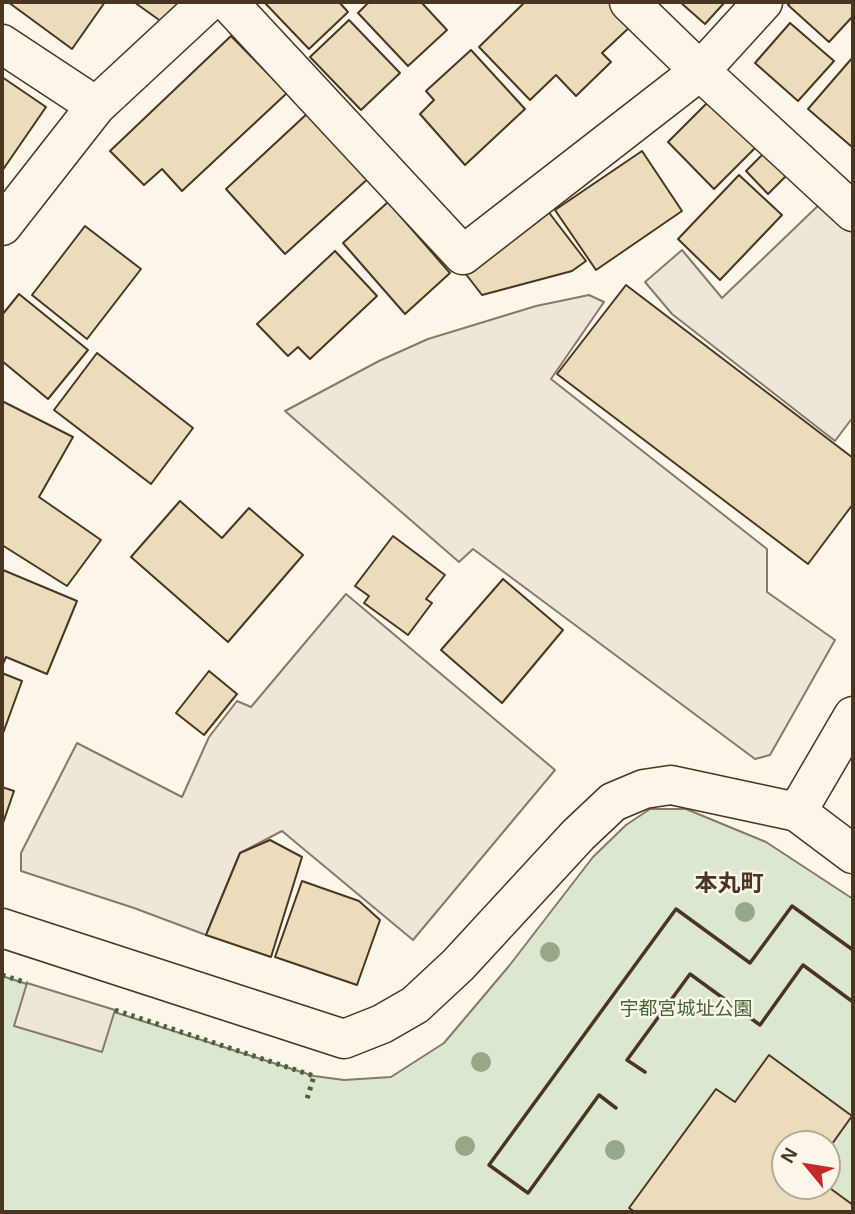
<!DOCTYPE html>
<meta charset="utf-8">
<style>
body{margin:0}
#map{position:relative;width:855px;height:1214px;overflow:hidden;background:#fbf6e9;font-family:Helvetica,sans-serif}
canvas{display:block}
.frame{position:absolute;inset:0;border:4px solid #4a3520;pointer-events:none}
.north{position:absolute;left:771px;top:1130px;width:70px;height:70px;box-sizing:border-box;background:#fbf6e9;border:2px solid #b4a999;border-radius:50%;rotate:300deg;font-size:19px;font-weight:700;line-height:28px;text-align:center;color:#4a3520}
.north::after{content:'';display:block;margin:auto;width:24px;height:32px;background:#c62828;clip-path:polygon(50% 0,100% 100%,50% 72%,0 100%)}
</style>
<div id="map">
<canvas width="855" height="1214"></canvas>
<div class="frame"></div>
<div class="north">N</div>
</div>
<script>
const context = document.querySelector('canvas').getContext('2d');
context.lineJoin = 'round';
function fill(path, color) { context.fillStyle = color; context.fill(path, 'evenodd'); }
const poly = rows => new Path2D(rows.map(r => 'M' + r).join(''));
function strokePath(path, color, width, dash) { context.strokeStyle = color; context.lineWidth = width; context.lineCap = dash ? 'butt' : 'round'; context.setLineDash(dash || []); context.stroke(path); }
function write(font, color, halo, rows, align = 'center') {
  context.font = font + ' Helvetica,"Noto Sans JP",sans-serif'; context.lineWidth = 5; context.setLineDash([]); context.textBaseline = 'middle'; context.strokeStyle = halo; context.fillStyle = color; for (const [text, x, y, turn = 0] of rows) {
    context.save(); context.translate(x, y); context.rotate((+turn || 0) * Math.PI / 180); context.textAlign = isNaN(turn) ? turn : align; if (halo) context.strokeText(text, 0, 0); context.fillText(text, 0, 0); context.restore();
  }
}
const green = poly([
 [650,809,686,809,766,842,853,899,853,1212,2,1212,2,976,314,1076,344,1080,391,1077,444,1043,509,966,593,857,626,825,650,809],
 [785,1144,827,1144,827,1186,785,1186,785,1144]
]);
const parking = poly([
 [825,199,853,225,853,417,835,441,672,314,645,282,682,250,722,298,825,199],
 [589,295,604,302,551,379,767,549,767,592,835,640,770,755,755,759,473,549,459,562,285,411,379,361,428,339,536,306,589,295],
 [346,594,555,770,413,940,282,831,240,853,206,935,134,908,21,871,21,853,77,743,182,797,209,737,237,701,251,707,346,594],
 [27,983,115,1010,102,1052,14,1026,27,983]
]);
const building = poly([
 [8,2,105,2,72,49,8,2],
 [134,2,192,2,169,27,134,2],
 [264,2,339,2,348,12,309,49,264,2],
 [369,2,421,2,447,30,408,66,358,13,369,2],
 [525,2,610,2,632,25,602,53,611,62,576,96,556,75,530,100,479,47,525,2],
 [680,2,725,2,705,24,680,2],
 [791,2,853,2,853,16,829,42,788,5,791,2],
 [349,20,400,73,361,110,310,57,349,20],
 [790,23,834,61,798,101,755,63,790,23],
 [231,36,287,93,182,191,162,169,144,185,110,151,231,36],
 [471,50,525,109,465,165,420,114,434,100,426,91,471,50],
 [853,57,853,146,852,147,808,109,853,57],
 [2,77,46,107,2,171,2,77],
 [709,101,756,147,714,189,668,142,709,101],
 [310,111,371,176,285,254,226,189,310,111],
 [642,151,682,211,596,270,555,210,642,151],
 [766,151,788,174,768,194,746,171,766,151],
 [739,175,782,215,720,280,678,239,739,175],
 [388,202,450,273,405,314,343,243,388,202],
 [547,210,586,261,572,271,482,295,465,273,547,210],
 [85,226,141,269,87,339,32,295,85,226],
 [335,251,377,296,310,359,298,347,288,356,257,324,335,251],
 [626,285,853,458,853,504,808,564,557,374,626,285],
 [19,294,88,350,48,399,2,361,2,315,19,294],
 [97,353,193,428,151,484,54,410,97,353],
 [2,401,73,437,39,497,101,540,67,586,2,545,2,401],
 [180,501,222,538,249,508,303,555,228,642,131,557,180,501],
 [393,536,445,575,426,599,432,603,408,635,364,603,369,596,355,586,393,536],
 [3,570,77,601,47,674,6,657,2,666,3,570],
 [503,579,563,630,502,703,441,650,503,579],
 [209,671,237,694,204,735,176,713,209,671],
 [2,673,22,681,2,736,2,673],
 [2,787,14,791,2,826,2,787],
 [270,840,302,857,271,957,206,935,240,853,270,840],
 [302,881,359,901,380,920,357,985,275,957,302,881],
 [769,1055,852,1116,827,1151,827,1144,785,1144,785,1186,827,1186,853,1205,853,1212,635,1212,629,1208,716,1089,735,1102,769,1055]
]);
const street = poly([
 [228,2,463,255,700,71,763,2],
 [629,2,700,71,853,212],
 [2,44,96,106],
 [2,226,96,106,208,2],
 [797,812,853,854]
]);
const secondary = poly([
 [2,928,344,1039,382,1024,415,1005,458,965,578,835,613,802,644,789,671,785,797,812,853,716]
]);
const hedge = poly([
 [2,975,27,983],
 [115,1010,314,1076,307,1099]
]);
const wall = poly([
 [645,1072,627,1060,690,974,760,1025,803,965,853,1002],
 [616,1108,599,1095,528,1193,489,1165,676,909,750,963,792,906,853,950]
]);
const trees = [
 [745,912],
 [550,952],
 [481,1062],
 [465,1146],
 [615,1150]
];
const parkNames = [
 ["宇都宮城址公園",686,1010]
];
const quarterNames = [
 ["本丸町",729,885]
];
fill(green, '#dce7d0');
strokePath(green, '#887966', 2);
fill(parking, '#ede7d9');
strokePath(parking, '#887966', 2);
fill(building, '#ecdcbc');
strokePath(building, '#4a3520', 2);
strokePath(street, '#4a3520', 41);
strokePath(secondary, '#4a3520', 41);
strokePath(street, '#fbf6e9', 38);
strokePath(secondary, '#fbf6e9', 38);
strokePath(hedge, '#436837', 5, [3.5, 5]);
strokePath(wall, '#4a3520', 3.5);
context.fillStyle = '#96a887';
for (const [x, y] of trees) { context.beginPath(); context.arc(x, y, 10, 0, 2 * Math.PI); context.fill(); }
write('19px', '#436837', '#fbf6e9', parkNames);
write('bold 23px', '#4a3520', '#fbf6e9', quarterNames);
</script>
